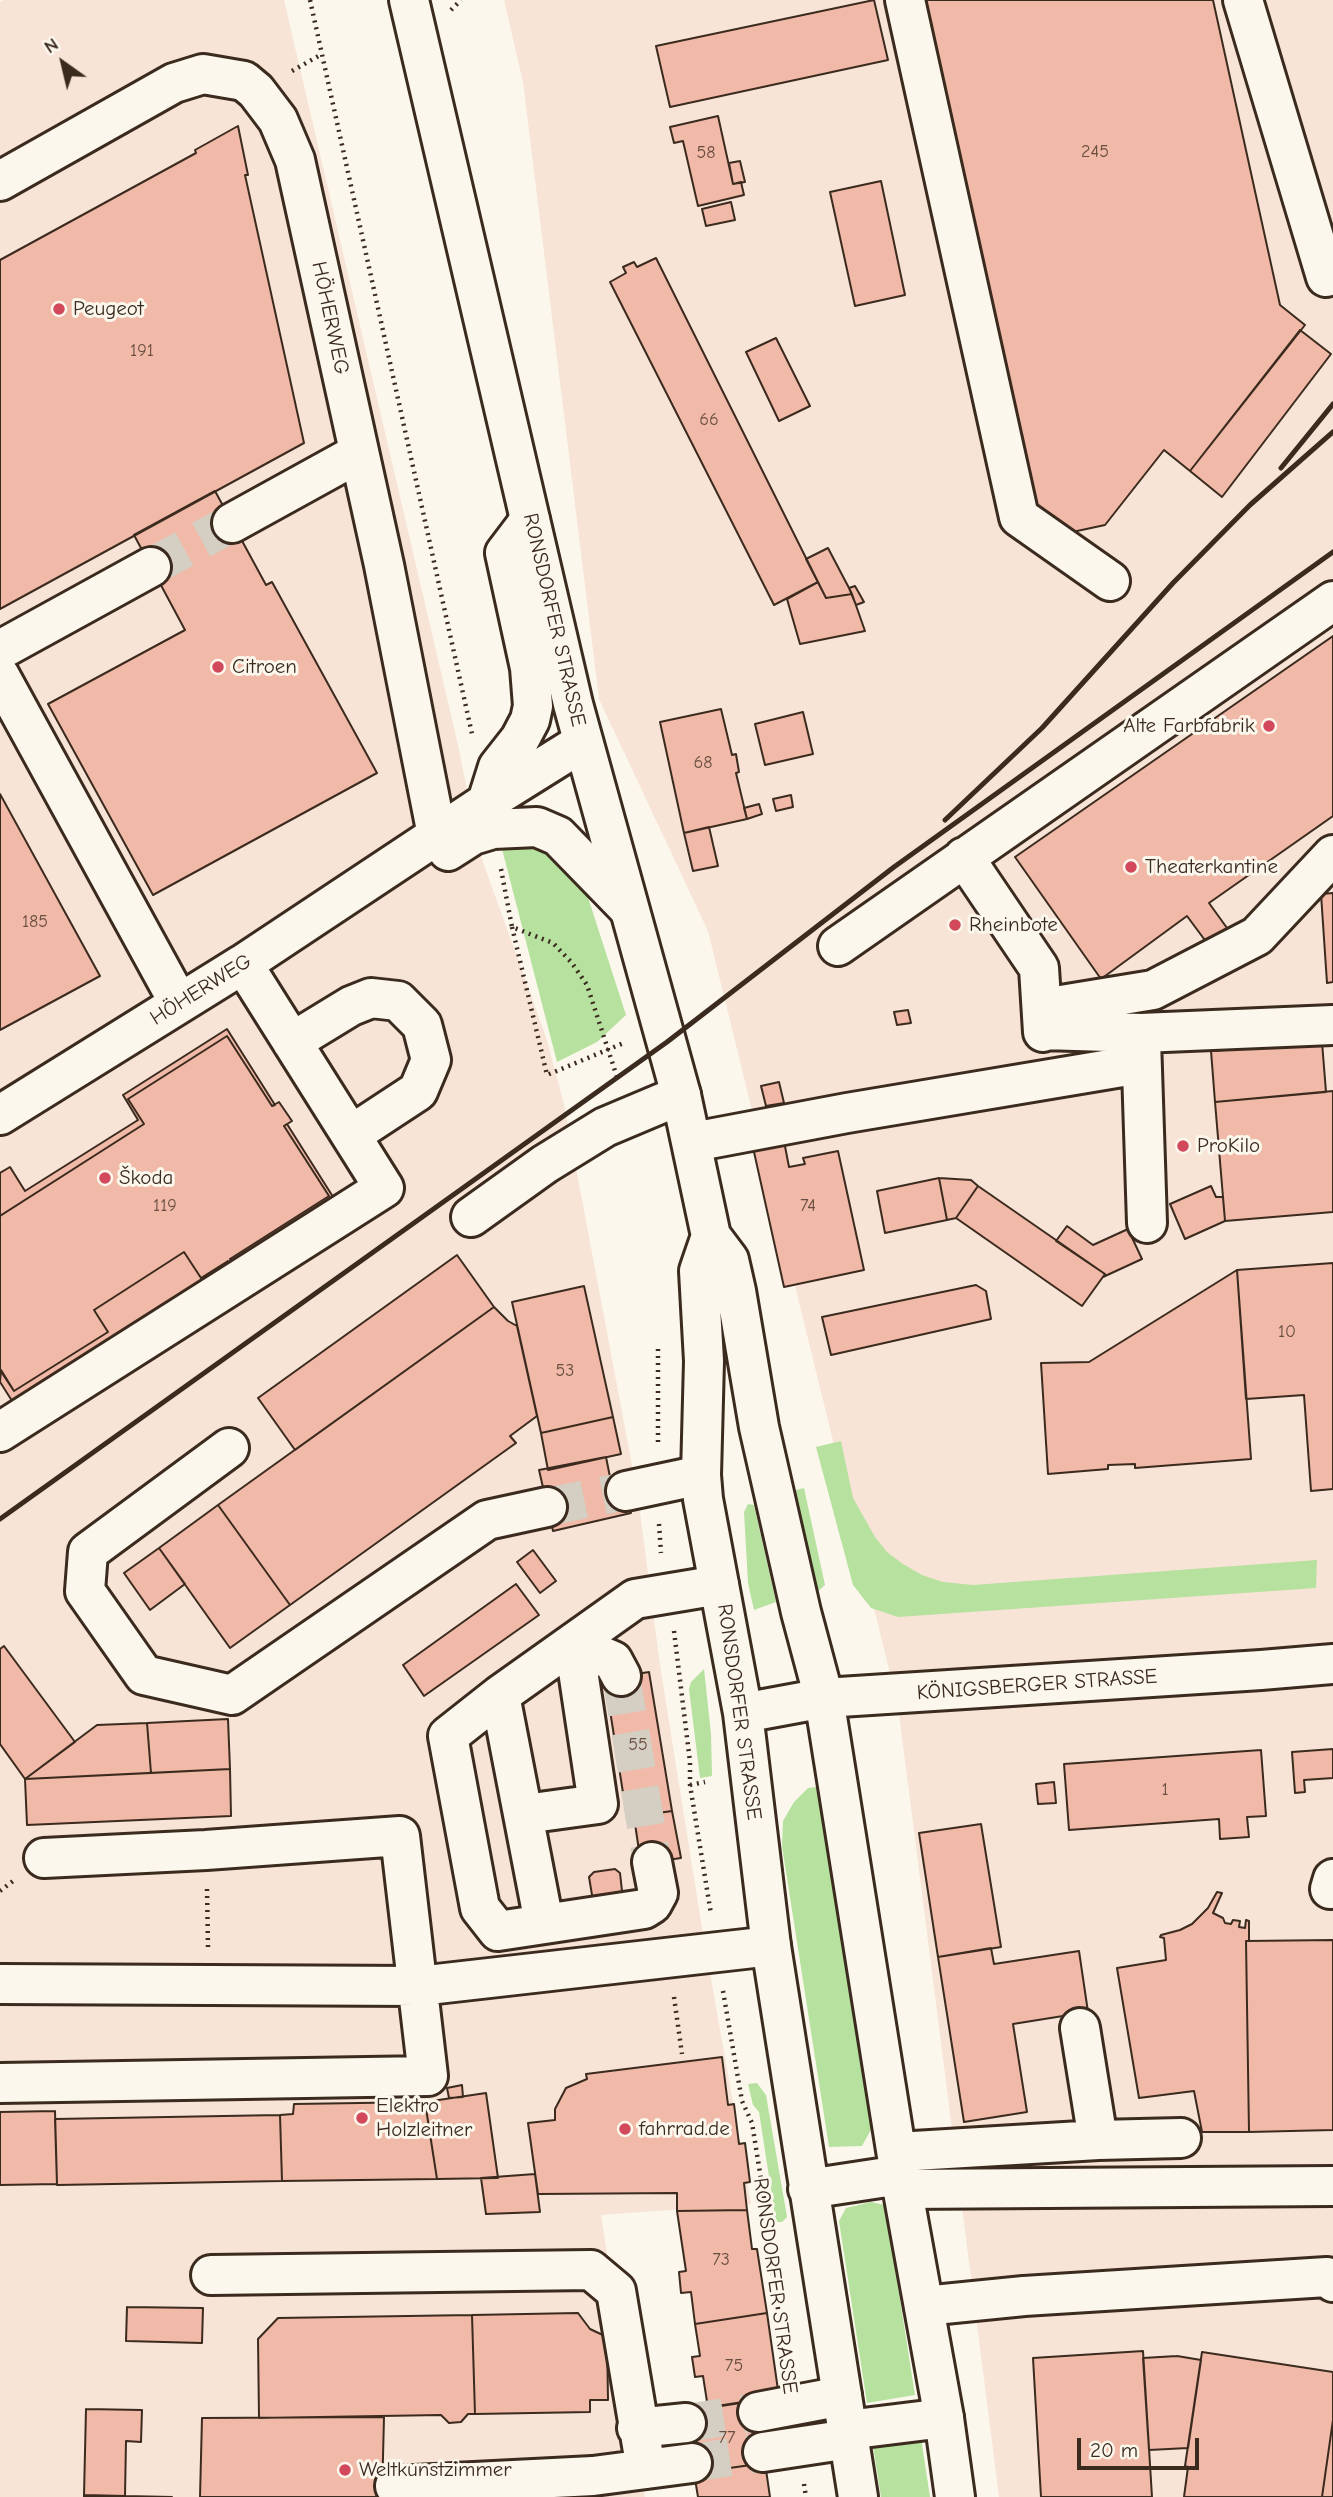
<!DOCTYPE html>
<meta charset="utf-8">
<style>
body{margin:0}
#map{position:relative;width:1333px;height:2497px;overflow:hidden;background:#fbf7ec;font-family:"Comic Neue",sans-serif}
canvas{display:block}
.north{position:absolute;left:28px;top:28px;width:70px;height:70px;-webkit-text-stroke:5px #fbf7ec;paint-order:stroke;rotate:326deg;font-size:19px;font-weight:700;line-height:28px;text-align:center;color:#3b2a1e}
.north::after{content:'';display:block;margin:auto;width:24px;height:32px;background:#3b2a1e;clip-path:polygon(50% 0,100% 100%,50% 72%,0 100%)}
.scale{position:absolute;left:1077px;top:2438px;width:122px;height:32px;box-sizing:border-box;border:4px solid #3b2a1e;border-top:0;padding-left:9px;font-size:21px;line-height:24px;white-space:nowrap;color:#3b2a1e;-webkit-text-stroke:5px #fbf7ec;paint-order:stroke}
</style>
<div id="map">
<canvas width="1333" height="2497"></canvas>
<div class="north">N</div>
<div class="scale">20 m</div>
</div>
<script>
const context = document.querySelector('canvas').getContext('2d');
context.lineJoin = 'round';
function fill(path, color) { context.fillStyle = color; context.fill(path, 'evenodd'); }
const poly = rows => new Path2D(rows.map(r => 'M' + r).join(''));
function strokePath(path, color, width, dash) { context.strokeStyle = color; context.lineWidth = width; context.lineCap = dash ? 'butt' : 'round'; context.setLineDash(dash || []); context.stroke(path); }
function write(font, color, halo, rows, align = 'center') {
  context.font = font + ' "Comic Neue",sans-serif'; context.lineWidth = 6; context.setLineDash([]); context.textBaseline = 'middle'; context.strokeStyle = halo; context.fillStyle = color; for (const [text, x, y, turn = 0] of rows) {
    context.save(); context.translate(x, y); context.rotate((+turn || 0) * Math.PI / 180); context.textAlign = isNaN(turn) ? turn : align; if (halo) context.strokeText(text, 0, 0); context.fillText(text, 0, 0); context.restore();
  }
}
const built = poly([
 [4,0,284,0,458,745,480,854,546,1037,564,1104,638,1497,660,1665,701,1922,751,2204,601,2215,645,2497,0,2497,0,2],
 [504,0,1333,0,1333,2497,999,2497,898,1706,708,931,599,699,523,82]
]);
const green = poly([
 [512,844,545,851,583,882,626,1015,597,1042,557,1062,501,845],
 [841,1441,853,1498,875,1537,887,1552,903,1564,922,1575,943,1582,973,1585,1317,1560,1316,1588,898,1617,871,1608,853,1585,816,1447],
 [804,1488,825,1585,815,1594,792,1491],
 [748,1504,754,1505,776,1602,754,1610,748,1583,744,1512],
 [704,1669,711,1734,712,1776,700,1778,689,1689,691,1682],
 [816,1787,822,1790,872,2128,862,2146,829,2147,782,1846,783,1821,794,1802,808,1788],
 [757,2083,766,2095,787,2217,782,2222,776,2222,759,2112,753,2105,748,2084],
 [871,2202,885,2205,915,2395,867,2403,839,2221,846,2208],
 [921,2438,930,2497,881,2497,873,2446]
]);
const building = poly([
 [874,0,888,60,670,107,656,46,874,0],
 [910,0,1213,0,1280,305,1305,325,1190,471,1164,450,1105,525,1063,534,1020,500,910,0],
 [718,116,733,184,741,182,744,195,698,206,683,141,674,143,670,127,718,116],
 [238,126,248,175,245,175,304,443,0,609,0,260,196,153,195,150,238,126],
 [740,161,745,182,733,184,729,163,740,161],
 [881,181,905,295,855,306,830,192,881,181],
 [731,202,735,220,706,226,702,209,731,202],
 [656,258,818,582,774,605,610,282,626,273,623,267,634,262,637,267,656,258],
 [1300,330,1331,354,1222,497,1190,471,1300,330],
 [776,338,810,406,779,421,746,352,776,338],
 [215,491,266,585,272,582,377,773,153,895,48,704,185,630,134,535,215,491],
 [828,548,849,588,852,594,826,598,806,559,828,548],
 [818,582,826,598,852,594,865,631,800,644,787,599,818,582],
 [855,586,864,602,856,605,849,588,855,586],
 [1333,636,1333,816,1209,903,1227,928,1207,943,1187,916,1101,979,1015,857,1333,636],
 [721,709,732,755,736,754,739,772,736,773,747,819,684,833,660,722,721,709],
 [803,712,813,754,765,765,755,724,803,712],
 [0,794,100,976,0,1030,0,794],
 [791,795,793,807,776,811,773,799,791,795],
 [759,804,762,814,747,819,744,808,759,804],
 [709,827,718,866,693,871,684,833,709,827],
 [1333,893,1333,982,1327,983,1321,894,1333,893],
 [908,1010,911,1023,897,1025,894,1012,908,1010],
 [227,1029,275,1105,272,1106,227,1036,128,1099,144,1124,0,1216,0,1173,10,1167,25,1191,138,1120,123,1095,227,1029],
 [227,1036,272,1106,279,1102,292,1121,284,1126,329,1196,230,1259,233,1263,230,1265,228,1261,201,1278,184,1252,94,1310,108,1332,14,1391,0,1370,0,1216,144,1124,128,1099,227,1036],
 [1322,1042,1326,1092,1215,1102,1211,1051,1322,1042],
 [779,1082,784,1103,766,1106,761,1086,779,1082],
 [1333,1091,1333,1212,1225,1221,1215,1102,1333,1091],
 [287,1124,335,1200,14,1404,0,1382,1,1370,14,1391,108,1332,94,1310,184,1252,201,1278,228,1261,230,1265,233,1263,230,1259,329,1196,284,1126,287,1124],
 [783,1136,789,1167,805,1164,803,1158,838,1151,864,1270,784,1287,752,1143,783,1136],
 [939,1178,947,1220,885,1233,877,1191,939,1178],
 [939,1178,971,1180,978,1186,956,1218,947,1220,939,1178],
 [978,1186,1105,1274,1082,1306,956,1218,978,1186],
 [1211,1186,1216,1197,1223,1197,1225,1221,1185,1239,1170,1204,1211,1186],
 [1067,1226,1093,1245,1128,1229,1142,1259,1103,1277,1105,1274,1056,1241,1067,1226],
 [457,1255,494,1307,295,1450,258,1398,457,1255],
 [1333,1263,1333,1489,1311,1491,1304,1395,1246,1399,1237,1270,1333,1263],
 [1237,1270,1251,1459,1135,1468,1135,1464,1108,1465,1108,1469,1048,1474,1041,1363,1089,1362,1237,1270],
 [976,1285,986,1291,991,1319,831,1355,822,1317,976,1285],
 [584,1286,613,1417,541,1433,512,1302,584,1286],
 [494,1307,508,1321,517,1326,537,1416,510,1436,516,1443,290,1605,218,1505,494,1307],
 [613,1417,621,1454,548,1470,541,1433,613,1417],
 [606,1457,610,1477,622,1473,631,1513,553,1531,539,1470,606,1457],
 [218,1505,290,1605,230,1648,159,1548,218,1505],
 [159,1548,185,1584,150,1610,124,1573,159,1548],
 [533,1550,556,1581,540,1593,517,1562,533,1550],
 [516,1584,539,1615,424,1696,403,1665,516,1584],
 [4,1646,75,1742,25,1779,0,1744,0,1649,4,1646],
 [649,1672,672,1811,651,1814,653,1821,640,1823,639,1816,627,1818,605,1679,649,1672],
 [228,1719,230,1769,151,1773,147,1723,228,1719],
 [147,1723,151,1773,25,1779,97,1725,147,1723],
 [1333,1749,1333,1778,1304,1780,1305,1792,1295,1793,1292,1752,1333,1749],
 [1261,1750,1266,1816,1247,1817,1249,1837,1220,1839,1219,1819,1069,1830,1064,1764,1261,1750],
 [230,1769,231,1816,27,1825,25,1779,230,1769],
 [1054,1782,1056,1803,1038,1804,1036,1784,1054,1782],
 [672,1811,681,1858,641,1864,634,1817,639,1816,640,1823,653,1821,651,1814,672,1811],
 [981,1824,1001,1947,938,1957,919,1833,981,1824],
 [615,1869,620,1873,622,1891,618,1895,596,1898,592,1895,589,1877,594,1872,615,1869],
 [1217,1892,1222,1893,1213,1913,1223,1918,1225,1923,1231,1924,1233,1920,1240,1921,1239,1927,1245,1928,1246,1920,1249,1921,1249,1941,1246,1941,1249,2132,1202,2132,1194,2091,1139,2098,1117,1968,1166,1960,1164,1938,1160,1937,1161,1935,1180,1930,1192,1924,1208,1908,1217,1892],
 [1333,1940,1333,2130,1249,2132,1246,1941,1333,1940],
 [991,1948,994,1964,1079,1951,1088,2012,1013,2024,1027,2112,964,2122,938,1957,991,1948],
 [722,2057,728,2105,734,2104,739,2144,745,2143,750,2182,744,2183,747,2210,677,2211,677,2193,538,2194,528,2123,555,2120,555,2109,566,2088,587,2079,586,2074,722,2057],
 [462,2085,463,2097,449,2098,447,2088,462,2085],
 [486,2093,498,2178,437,2179,425,2102,486,2093],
 [425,2102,437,2179,282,2181,280,2115,293,2114,294,2104,425,2102],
 [55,2111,57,2184,0,2185,0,2112,55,2111],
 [280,2115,282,2181,57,2185,55,2119,280,2115],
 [535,2174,540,2212,486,2214,481,2178,535,2174],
 [747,2210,752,2249,757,2249,767,2313,695,2324,691,2292,681,2293,679,2272,686,2271,677,2211,747,2210],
 [127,2307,203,2308,202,2343,126,2341,127,2307],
 [578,2313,590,2329,607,2337,608,2400,590,2400,590,2412,475,2414,472,2315,578,2313],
 [767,2313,779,2397,708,2408,703,2376,695,2377,692,2357,700,2356,695,2324,767,2313],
 [472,2315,475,2414,468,2414,461,2422,449,2423,441,2415,259,2418,258,2339,278,2318,472,2315],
 [1143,2351,1152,2497,1041,2497,1033,2358,1143,2351],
 [1202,2352,1333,2372,1333,2420,1322,2497,1184,2497,1188,2467,1185,2466,1202,2352],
 [1177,2356,1201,2360,1188,2448,1149,2450,1143,2358,1177,2356],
 [756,2400,764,2423,766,2440,765,2463,694,2473,684,2411,756,2400],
 [86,2409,142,2410,141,2442,126,2441,125,2496,84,2495,86,2409],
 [384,2417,382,2497,200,2497,202,2418,384,2417],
 [1333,2420,1333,2497,1322,2497,1333,2420],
 [765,2463,770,2497,698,2497,694,2473,765,2463],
 [84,2495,125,2496,172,2497,84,2497,84,2495]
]);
const minorTunnel = poly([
 [151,567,232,523],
 [547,1507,626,1491],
 [621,1676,652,1862],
 [686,2423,758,2412],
 [692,2463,763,2452]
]);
const path = poly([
 [310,0,472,734],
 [451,10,461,0],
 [292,71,322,54],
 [501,869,512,927,553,943,572,963,587,985,617,1077],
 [512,927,547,1075,626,1042],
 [658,1349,658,1445],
 [659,1524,661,1553],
 [674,1631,690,1762,690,1785,711,1914],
 [690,1785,705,1782],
 [207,1889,208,1947],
 [0,1891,13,1881],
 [723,1991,742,2101,752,2123,768,2223,767,2237,787,2368],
 [674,1997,682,2054],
 [804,2484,806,2497]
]);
const minor = poly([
 [905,0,1019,517,1110,581],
 [1243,0,1326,277],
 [0,181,174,83,203,74,244,81,256,91,278,120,295,160,384,565,437,835],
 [232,523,359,453],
 [0,650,151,567],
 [0,676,179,1003],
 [487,802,498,767,520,739,530,720,533,706,530,668,505,553,530,520],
 [448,851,473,835,493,829,537,827,558,836,628,908],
 [964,857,1039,968,1043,1032],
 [838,946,1333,601],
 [1043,1008,1153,990,1257,936,1333,855],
 [1043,1030,1141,1033,1333,1025],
 [1141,1039,1147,1223],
 [292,1042,351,1006,371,998,398,1001,422,1025,431,1060,418,1091,351,1135],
 [0,1115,243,964,487,802,583,742],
 [693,1142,847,1113,1140,1064],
 [471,1217,545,1164,605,1127,681,1095],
 [0,1432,384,1188,243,964],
 [229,1448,88,1552,85,1591,144,1675,232,1695,487,1520,547,1507],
 [626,1491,701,1475],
 [574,1644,613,1661,621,1676],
 [500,1695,544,1923],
 [525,1814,598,1804,574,1644],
 [652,1862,658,1893,652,1904,644,1909,498,1931,480,1908,448,1736,500,1695,635,1599,719,1585],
 [1330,1889,1333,1879],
 [0,1984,419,1986,771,1946],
 [1080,2028,1098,2140],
 [0,2083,428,2076,400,1836,206,1850,44,1858],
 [897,2152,1098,2140,1181,2138],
 [903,2189,1333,2186],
 [211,2275,591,2270,616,2291,646,2469],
 [924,2306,1024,2296,1327,2277,1333,2282],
 [758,2412,842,2396],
 [637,2428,686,2423],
 [847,2430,944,2418],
 [763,2452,849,2439],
 [395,2486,593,2476,692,2463]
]);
const major = poly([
 [409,0,573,704,681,1095,711,1236,729,1260,736,1291,759,1427,801,1612,824,1698,900,2175,944,2418,955,2497],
 [711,1236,699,1271,704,1361,701,1475,703,1499,743,1713,771,1946,858,2497],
 [743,1713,824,1698,1261,1670,1333,1664],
 [808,2189,900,2175]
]);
const rail = poly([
 [1281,468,1333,404],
 [945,820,1042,728,1173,583,1250,505,1333,432],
 [0,1519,667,1042,894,867,1333,552]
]);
const markers = [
 [59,309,7,"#d1495b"],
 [218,667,7,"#d1495b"],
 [1269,726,7,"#d1495b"],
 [1131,867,7,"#d1495b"],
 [955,925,7,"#d1495b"],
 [1183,1146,7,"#d1495b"],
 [105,1178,7,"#d1495b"],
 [362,2118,7,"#d1495b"],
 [625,2129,7,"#d1495b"],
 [345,2470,7,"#d1495b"]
];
const numberNames = [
 ["245",1095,152],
 ["58",706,153],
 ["191",142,351],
 ["66",709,420],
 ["68",703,763],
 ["185",35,922],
 ["119",165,1206],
 ["74",808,1206],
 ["10",1287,1332],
 ["53",565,1371],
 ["55",638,1745],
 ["1",1165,1790],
 ["73",721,2260],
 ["75",734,2366],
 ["77",727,2438]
];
const poiNames = [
 ["Peugeot",73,309],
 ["Citroen",232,667],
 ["Alte Farbfabrik",1255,726,"right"],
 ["Theaterkantine",1145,867],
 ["Rheinbote",969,925],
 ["ProKilo",1197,1146],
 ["Škoda",119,1178],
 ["Elektro",376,2106],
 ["Holzleitner",376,2130],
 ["fahrrad.de",639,2129],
 ["Weltkunstzimmer",359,2470]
];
const streetNames = [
 ["HÖHERWEG",330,318,78],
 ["RONSDORFER STRASSE",554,620,77],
 ["HÖHERWEG",201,990,-32],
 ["KÖNIGSBERGER STRASSE",1037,1685,-4],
 ["RONSDORFER STRASSE",739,1712,82],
 ["RONSDORFER STRASSE",775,2286,82]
];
fill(built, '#f8e4d7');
fill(green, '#b6e19f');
fill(building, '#f1b9a7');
strokePath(building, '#3b2a1e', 2);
strokePath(minorTunnel, '#d5cec3', 38, [38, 19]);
strokePath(minor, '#3b2a1e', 44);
strokePath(major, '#3b2a1e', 44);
strokePath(path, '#3b2a1e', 4.5, [2, 5]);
strokePath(minor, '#fbf7ec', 38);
strokePath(major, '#fbf7ec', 38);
strokePath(rail, '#3b2a1e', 5);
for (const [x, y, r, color] of markers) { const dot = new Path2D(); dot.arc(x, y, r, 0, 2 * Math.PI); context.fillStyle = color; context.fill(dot); strokePath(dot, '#fbf7ec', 2.5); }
write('18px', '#684e40', null, numberNames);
write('21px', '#3b2a1e', '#fbf7ec', poiNames, 'left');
write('21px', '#3b2a1e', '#fbf7ec', streetNames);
</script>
